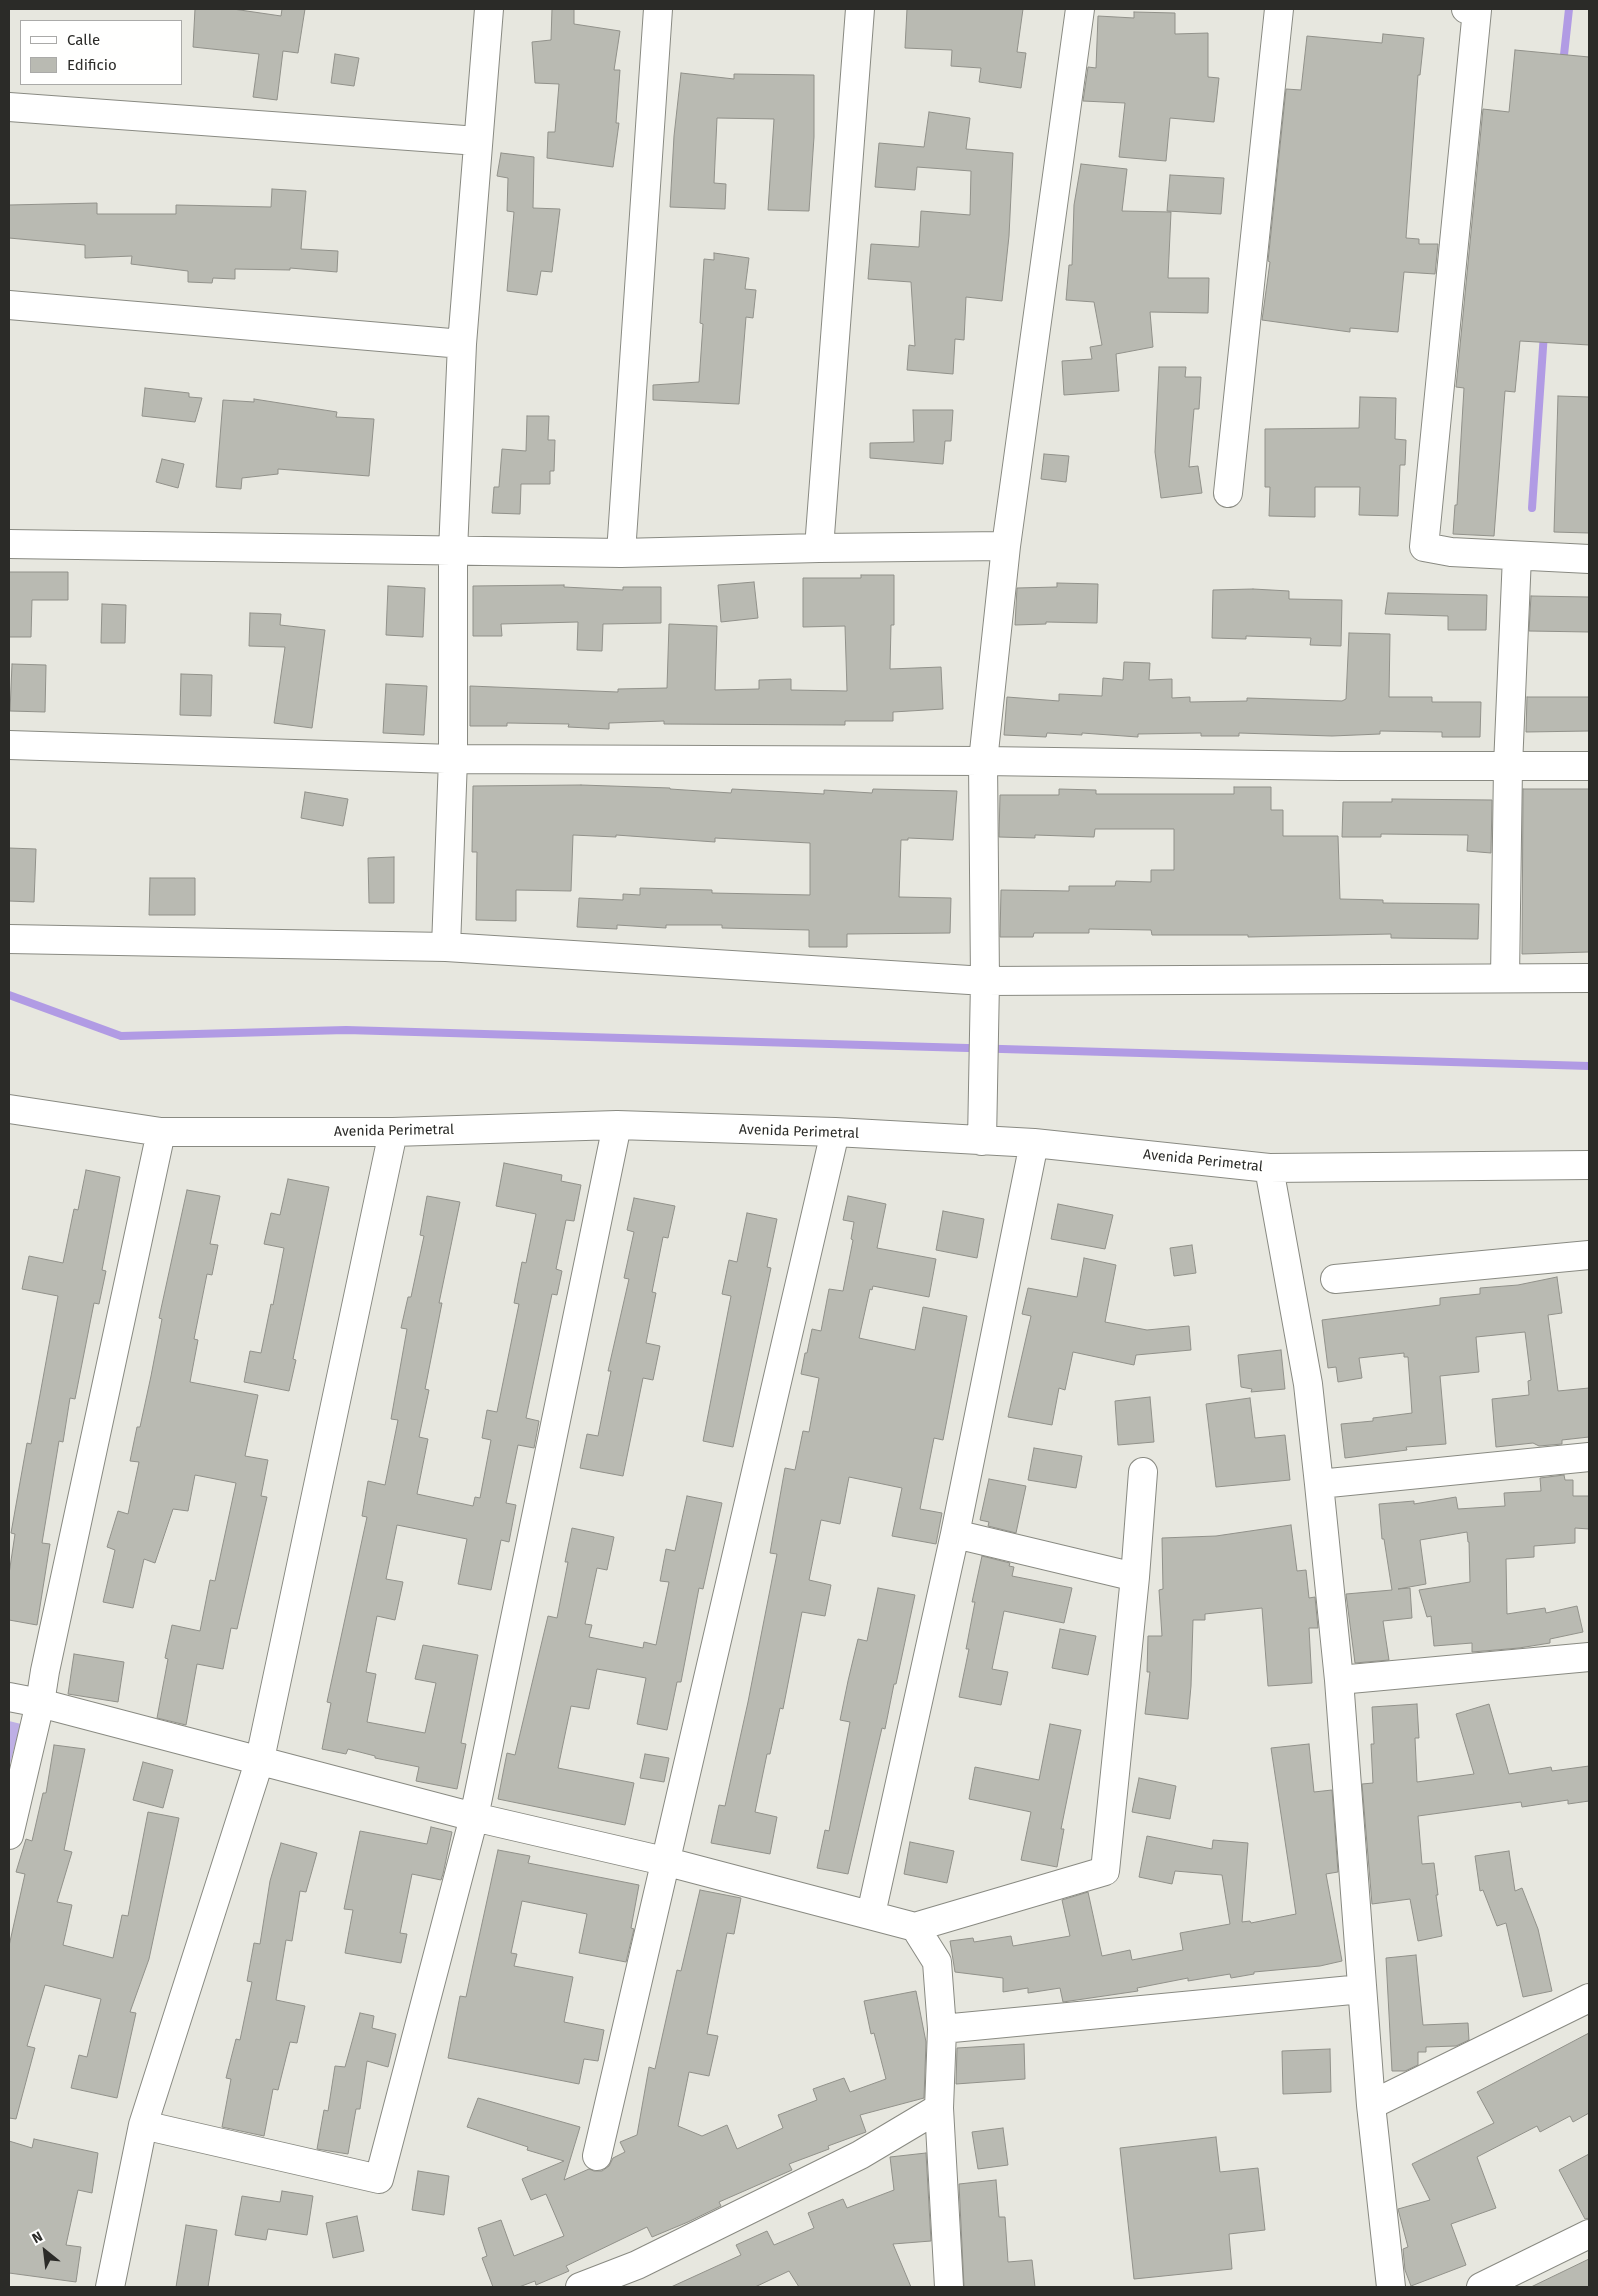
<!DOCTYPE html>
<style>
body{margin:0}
#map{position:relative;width:1598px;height:2296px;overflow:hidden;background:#e7e7df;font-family:"Fira Sans",sans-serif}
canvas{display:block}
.frame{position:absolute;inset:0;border:10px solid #2b2b28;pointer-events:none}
.legend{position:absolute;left:20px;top:20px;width:162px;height:65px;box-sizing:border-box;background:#fffffe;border:1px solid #aaaaa8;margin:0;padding:6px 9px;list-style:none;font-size:15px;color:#2b2b28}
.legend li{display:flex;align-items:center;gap:10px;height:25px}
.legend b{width:25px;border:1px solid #aaaaa8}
.north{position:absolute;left:20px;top:2226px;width:50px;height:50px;-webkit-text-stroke:4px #fffffe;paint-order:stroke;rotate:331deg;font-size:14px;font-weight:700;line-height:20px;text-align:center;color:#2b2b28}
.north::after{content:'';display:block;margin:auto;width:18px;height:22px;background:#2b2b28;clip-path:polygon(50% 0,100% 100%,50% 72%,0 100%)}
</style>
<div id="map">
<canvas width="1598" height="2296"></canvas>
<div class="frame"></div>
<ul class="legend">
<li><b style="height:6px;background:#fff"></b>Calle</li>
<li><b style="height:14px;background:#b9bab2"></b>Edificio</li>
</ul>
<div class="north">N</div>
</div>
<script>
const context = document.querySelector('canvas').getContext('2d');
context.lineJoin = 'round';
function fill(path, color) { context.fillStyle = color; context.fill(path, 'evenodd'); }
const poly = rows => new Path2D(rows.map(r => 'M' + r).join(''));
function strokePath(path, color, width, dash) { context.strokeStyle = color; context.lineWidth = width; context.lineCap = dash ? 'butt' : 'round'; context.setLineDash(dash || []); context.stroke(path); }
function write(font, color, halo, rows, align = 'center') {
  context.font = font + ' "Fira Sans",sans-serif'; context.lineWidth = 5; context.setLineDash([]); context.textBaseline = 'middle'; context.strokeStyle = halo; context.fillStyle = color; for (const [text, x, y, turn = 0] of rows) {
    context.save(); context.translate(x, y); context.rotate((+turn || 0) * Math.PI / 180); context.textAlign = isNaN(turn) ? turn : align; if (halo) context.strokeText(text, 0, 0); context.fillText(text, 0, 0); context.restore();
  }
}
const green = poly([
 [9,1721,21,1724,9,1767]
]);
const stream = poly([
 [1563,64,1569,9],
 [1532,508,1544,333],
 [9,995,121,1036,346,1030,1589,1066]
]);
const building = poly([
 [195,9,233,9,281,16,282,9,305,9,298,53,283,51,277,100,253,97,259,54,193,47,195,9],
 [552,9,574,9,574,24,620,31,614,70,620,70,616,123,619,123,613,167,547,158,548,132,555,132,559,84,535,83,532,42,551,40,552,9],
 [907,9,1023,9,1017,52,1026,53,1021,88,979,82,981,68,951,66,952,50,905,48,907,9],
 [1134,12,1175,13,1175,34,1208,33,1208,77,1219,78,1214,122,1170,118,1166,161,1119,157,1125,103,1083,101,1088,67,1096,68,1098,16,1134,18,1134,12],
 [1383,34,1424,38,1420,75,1418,75,1406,238,1419,239,1419,244,1438,244,1435,274,1404,272,1398,332,1350,328,1350,332,1262,320,1270,262,1268,261,1286,89,1301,90,1307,36,1382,43,1383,34],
 [1515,50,1589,57,1589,345,1520,341,1515,392,1505,391,1494,536,1453,534,1455,505,1457,505,1464,388,1456,387,1483,109,1509,112,1515,50],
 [335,54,359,58,354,86,331,83,335,54],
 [681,73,734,79,734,74,814,75,814,137,809,211,768,210,774,119,717,118,714,183,726,184,725,209,670,207,674,136,681,73],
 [929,112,970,118,966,149,1013,153,1009,236,1002,301,966,297,964,340,955,339,953,374,907,370,909,345,915,346,911,282,868,279,871,244,919,247,921,211,970,215,971,171,917,167,915,190,875,187,879,143,924,147,929,112],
 [501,153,534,157,533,208,560,209,552,272,541,271,537,295,507,291,514,212,507,211,508,178,497,176,501,153],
 [1081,164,1127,169,1122,211,1171,212,1168,278,1209,278,1208,313,1150,312,1153,347,1116,354,1119,391,1064,395,1062,361,1092,359,1090,347,1102,345,1094,302,1066,300,1069,265,1072,265,1074,205,1081,164],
 [1170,175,1224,178,1221,214,1167,211,1170,175],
 [272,189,306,191,301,249,338,251,337,272,290,268,290,270,235,269,235,279,213,278,212,283,188,282,188,271,131,264,132,256,85,258,85,245,9,238,9,205,97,203,97,214,176,214,176,205,271,207,272,189],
 [714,253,749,258,745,289,756,290,753,318,746,317,739,404,653,400,653,385,699,382,703,324,700,323,704,259,714,260,714,253],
 [1159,367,1186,367,1185,377,1201,377,1199,409,1194,409,1189,467,1198,466,1202,493,1161,498,1155,452,1159,367],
 [145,388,189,393,189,397,202,398,195,422,142,416,145,388],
 [1558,396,1589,397,1589,533,1554,532,1558,396],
 [1360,397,1396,398,1395,439,1406,440,1405,465,1400,465,1398,516,1359,515,1360,487,1315,487,1315,517,1269,516,1270,487,1265,487,1265,429,1359,428,1360,397],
 [254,399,337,412,336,417,374,419,369,476,278,469,278,474,242,478,241,489,216,487,223,400,254,402,254,399],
 [913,410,953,410,951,441,945,441,943,464,870,458,870,443,914,442,913,410],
 [527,416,549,416,548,440,555,440,554,471,550,471,550,484,521,484,520,514,492,513,494,487,499,487,502,449,526,451,527,416],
 [1044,454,1069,456,1066,482,1041,479,1044,454],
 [162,459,184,464,178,488,156,482,162,459],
 [9,572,68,572,68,600,32,600,31,637,9,637,9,572],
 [861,575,894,575,894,625,891,625,890,669,941,667,943,709,893,712,893,721,845,721,845,725,664,724,664,721,609,723,609,729,568,727,569,724,507,723,507,726,470,726,470,686,618,692,618,689,667,688,669,624,717,626,715,690,759,689,759,680,791,679,791,690,847,691,845,626,803,627,803,578,861,578,861,575],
 [754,582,758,618,721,622,718,585,754,582],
 [1057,583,1098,584,1097,623,1046,622,1046,624,1015,625,1017,588,1057,587,1057,583],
 [564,585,564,587,623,590,623,587,661,587,661,623,603,624,602,651,577,650,578,622,501,624,502,636,473,636,473,586,564,585],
 [388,586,425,588,423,637,386,635,388,586],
 [1253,589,1289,591,1289,599,1342,600,1341,646,1310,645,1311,638,1246,636,1246,639,1212,638,1213,590,1253,589],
 [1388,593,1487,595,1486,630,1448,630,1448,616,1385,614,1388,593],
 [1531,596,1589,597,1589,632,1529,631,1531,596],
 [102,604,126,605,125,643,101,643,102,604],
 [250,613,281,614,280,625,325,630,312,728,274,723,285,647,249,646,250,613],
 [1349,633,1390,634,1389,697,1432,697,1432,702,1481,702,1480,737,1442,737,1442,732,1380,731,1380,734,1332,736,1239,733,1239,736,1201,736,1201,733,1138,734,1138,737,1082,733,1082,735,1047,733,1046,737,1004,735,1007,697,1059,701,1059,694,1102,696,1103,678,1123,680,1124,662,1150,663,1149,680,1172,679,1172,698,1190,697,1190,702,1247,701,1247,698,1342,701,1346,699,1349,633],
 [12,664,46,665,45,712,10,711,12,664],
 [181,674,212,675,211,716,180,715,181,674],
 [386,684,427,686,424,735,383,733,386,684],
 [1527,697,1589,697,1589,731,1526,732,1527,697],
 [581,785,670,788,670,789,731,793,732,789,824,794,824,790,872,793,873,789,957,791,953,840,908,838,908,840,901,840,899,897,951,898,950,933,847,934,847,947,809,947,809,930,722,928,722,925,666,925,666,928,617,925,617,929,577,927,579,898,623,900,623,894,640,895,640,888,712,890,712,893,810,895,810,843,715,838,715,842,616,835,616,837,573,835,571,891,516,890,516,921,476,920,477,852,472,852,473,786,581,785],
 [1234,787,1271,787,1271,810,1283,810,1283,836,1338,836,1340,899,1383,900,1383,903,1479,904,1478,939,1391,938,1391,934,1248,937,1248,935,1152,935,1151,930,1089,929,1089,933,1034,933,1033,937,1000,937,1001,890,1069,891,1069,886,1115,886,1116,881,1151,882,1151,870,1174,870,1174,829,1095,829,1094,837,1035,835,1035,838,999,837,1000,795,1059,795,1059,789,1096,790,1096,794,1234,794,1234,787],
 [1523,789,1589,789,1589,952,1522,954,1523,789],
 [305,792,348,799,343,826,301,818,305,792],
 [1392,799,1492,800,1491,853,1467,851,1468,835,1381,834,1381,837,1342,837,1343,802,1392,802,1392,799],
 [9,848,36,849,34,902,9,901,9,848],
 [394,857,394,903,369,903,368,858,394,857],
 [150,878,195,878,195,915,149,915,150,878],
 [504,1163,562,1175,561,1181,581,1185,574,1221,566,1220,556,1269,562,1271,557,1295,552,1294,526,1418,539,1421,534,1448,518,1445,506,1503,516,1505,509,1542,501,1540,491,1590,458,1584,467,1539,397,1525,386,1579,403,1582,395,1620,377,1616,366,1672,376,1674,367,1722,425,1733,436,1683,415,1679,423,1645,478,1655,461,1743,466,1744,457,1789,416,1781,419,1767,375,1758,375,1756,348,1749,346,1754,322,1749,331,1703,327,1702,367,1517,362,1516,368,1481,385,1485,398,1420,391,1419,407,1329,401,1328,408,1297,411,1297,424,1236,420,1235,427,1196,460,1202,439,1303,442,1303,425,1389,429,1390,419,1437,428,1439,417,1494,473,1506,475,1497,480,1498,491,1440,482,1438,487,1410,497,1412,519,1304,514,1303,522,1262,526,1263,536,1214,496,1206,504,1163],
 [86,1170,120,1177,102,1270,106,1271,99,1304,94,1303,75,1399,70,1398,63,1442,59,1441,42,1543,50,1544,37,1625,9,1620,9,1574,15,1534,11,1533,27,1443,31,1444,58,1296,22,1289,29,1256,63,1263,74,1209,78,1210,86,1170],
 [288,1179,329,1187,293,1359,296,1360,289,1391,244,1382,250,1351,261,1353,271,1304,273,1305,284,1248,264,1244,271,1213,280,1215,288,1179],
 [187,1190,220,1196,210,1244,218,1245,212,1275,207,1274,194,1339,198,1340,190,1382,258,1395,245,1456,268,1460,261,1496,267,1497,237,1629,231,1628,223,1669,197,1664,186,1725,157,1718,168,1659,165,1658,172,1625,200,1631,210,1580,215,1581,236,1483,195,1475,188,1511,173,1509,155,1563,144,1559,133,1608,103,1602,115,1550,107,1547,118,1511,128,1514,139,1462,130,1461,137,1427,140,1427,151,1376,162,1319,159,1318,187,1190],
 [848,1196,886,1204,877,1248,936,1259,929,1297,873,1286,872,1290,870,1289,859,1338,915,1350,923,1307,967,1316,943,1440,934,1438,920,1509,942,1513,936,1544,892,1536,902,1488,849,1477,840,1524,821,1520,809,1580,831,1585,825,1616,802,1612,783,1709,780,1708,770,1754,767,1754,755,1812,777,1817,770,1854,711,1843,719,1805,725,1806,748,1702,777,1554,770,1553,785,1468,795,1470,803,1431,809,1432,819,1378,801,1374,805,1353,807,1353,812,1329,821,1331,829,1289,843,1291,853,1240,851,1239,854,1222,843,1220,848,1196],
 [634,1198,675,1206,668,1238,663,1237,652,1292,656,1293,646,1343,660,1346,653,1380,643,1378,623,1476,580,1468,587,1434,598,1436,611,1371,608,1371,629,1279,624,1278,634,1232,627,1230,634,1198],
 [1058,1204,1113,1215,1105,1249,1051,1239,1058,1204],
 [943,1211,984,1219,977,1258,936,1250,943,1211],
 [747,1213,777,1219,767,1267,771,1268,733,1447,703,1441,731,1296,722,1294,729,1260,737,1262,747,1213],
 [1192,1245,1196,1273,1174,1276,1170,1248,1192,1245],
 [1084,1258,1116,1265,1105,1322,1147,1330,1189,1326,1191,1350,1136,1355,1134,1365,1073,1352,1065,1390,1059,1388,1052,1425,1008,1417,1031,1316,1022,1314,1028,1288,1077,1297,1084,1258],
 [1557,1277,1562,1313,1548,1315,1558,1391,1589,1388,1589,1437,1562,1440,1562,1444,1539,1446,1533,1443,1496,1447,1492,1399,1529,1395,1528,1381,1531,1380,1525,1332,1476,1337,1479,1372,1440,1376,1446,1444,1406,1447,1407,1450,1345,1458,1341,1424,1373,1421,1373,1418,1412,1413,1408,1357,1404,1357,1404,1353,1359,1358,1362,1378,1338,1382,1336,1367,1328,1368,1322,1320,1440,1305,1440,1298,1480,1294,1480,1288,1518,1285,1557,1277],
 [1281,1350,1285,1389,1251,1392,1252,1389,1241,1387,1238,1355,1281,1350],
 [1150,1397,1154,1442,1118,1445,1115,1401,1150,1397],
 [1250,1398,1255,1438,1285,1435,1290,1480,1216,1487,1206,1404,1250,1398],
 [1034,1448,1082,1456,1076,1488,1028,1480,1034,1448],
 [1564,1475,1565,1480,1573,1480,1573,1496,1589,1496,1589,1529,1575,1528,1575,1543,1534,1546,1534,1557,1506,1559,1507,1614,1545,1608,1546,1613,1577,1606,1583,1632,1550,1639,1550,1643,1519,1648,1472,1652,1472,1643,1434,1646,1431,1616,1427,1617,1419,1590,1470,1582,1469,1542,1468,1542,1467,1532,1420,1540,1426,1584,1398,1589,1410,1588,1412,1618,1383,1621,1389,1660,1355,1663,1346,1594,1392,1590,1384,1539,1382,1539,1379,1504,1414,1501,1414,1504,1456,1497,1458,1509,1505,1506,1504,1493,1541,1491,1540,1478,1564,1475],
 [989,1479,1026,1486,1016,1533,988,1526,989,1522,980,1520,989,1479],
 [687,1496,722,1503,703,1589,699,1588,681,1682,677,1682,667,1730,637,1724,646,1678,597,1669,589,1709,571,1706,558,1768,634,1783,625,1825,498,1799,507,1753,515,1755,548,1616,557,1618,568,1562,565,1562,572,1528,614,1537,607,1570,597,1568,585,1624,592,1625,589,1637,643,1648,644,1642,656,1645,669,1582,660,1581,666,1549,675,1551,687,1496],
 [1291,1525,1297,1571,1306,1570,1309,1598,1315,1597,1318,1628,1309,1628,1312,1683,1268,1686,1262,1608,1205,1614,1205,1620,1193,1620,1191,1686,1188,1719,1145,1714,1150,1672,1147,1672,1148,1636,1162,1636,1159,1590,1163,1589,1162,1538,1216,1536,1291,1525],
 [982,1556,1010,1563,1009,1566,1014,1567,1012,1576,1072,1588,1064,1623,1004,1611,992,1669,1008,1672,1001,1705,959,1697,969,1649,966,1649,975,1602,972,1602,982,1556],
 [878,1588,915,1595,896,1684,894,1684,885,1729,882,1728,848,1874,817,1868,825,1830,829,1831,850,1722,840,1720,848,1681,858,1639,867,1641,878,1588],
 [1060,1629,1096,1636,1088,1675,1052,1668,1060,1629],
 [74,1654,124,1662,118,1702,68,1694,74,1654],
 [1417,1704,1419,1738,1415,1738,1417,1782,1474,1774,1456,1714,1489,1704,1509,1774,1551,1767,1552,1771,1589,1766,1589,1801,1568,1804,1568,1800,1522,1807,1521,1802,1418,1816,1422,1864,1434,1863,1438,1895,1436,1895,1442,1936,1418,1941,1410,1899,1372,1904,1362,1784,1373,1783,1371,1744,1374,1744,1372,1707,1417,1704],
 [1050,1724,1081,1730,1061,1829,1064,1829,1057,1867,1021,1860,1031,1812,969,1799,975,1767,1039,1780,1050,1724],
 [1309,1744,1314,1792,1332,1790,1338,1872,1326,1874,1342,1961,1320,1966,1254,1972,1254,1974,1231,1978,1230,1974,1188,1981,1188,1978,1137,1988,1138,1991,1063,2002,1060,1988,1028,1993,1028,1988,1003,1992,1003,1978,955,1972,950,1941,973,1938,974,1942,1011,1936,1013,1946,1070,1936,1062,1900,1088,1892,1102,1956,1130,1950,1132,1960,1183,1950,1180,1933,1230,1924,1222,1875,1175,1871,1172,1884,1139,1877,1147,1836,1212,1849,1213,1840,1248,1843,1242,1922,1250,1921,1251,1923,1296,1914,1271,1748,1309,1744],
 [54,1745,85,1749,64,1850,72,1852,57,1902,72,1905,63,1945,113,1958,122,1915,128,1916,148,1812,179,1818,149,1959,130,2012,136,2013,117,2098,71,2088,79,2055,87,2057,101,1999,45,1985,27,2046,35,2048,16,2119,9,2118,9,1946,25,1874,16,1872,26,1839,32,1841,43,1793,46,1793,54,1745],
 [645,1754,669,1758,664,1782,640,1778,645,1754],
 [143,1762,173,1770,163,1808,133,1800,143,1762],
 [1139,1778,1176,1786,1170,1819,1132,1812,1139,1778],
 [431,1827,452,1832,443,1874,441,1880,412,1874,400,1933,407,1934,401,1963,345,1953,353,1910,344,1909,360,1831,427,1844,431,1827],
 [910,1842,954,1851,947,1883,904,1874,910,1842],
 [281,1843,317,1853,306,1892,300,1891,292,1941,286,1940,276,2000,305,2006,297,2043,290,2042,278,2090,273,2089,264,2136,222,2127,231,2079,226,2078,236,2039,240,2040,252,1982,247,1981,254,1943,260,1944,270,1881,281,1843],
 [498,1850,530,1856,528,1863,639,1885,631,1928,634,1929,626,1962,579,1953,587,1914,522,1901,511,1953,517,1954,514,1966,573,1977,564,2022,604,2030,598,2061,584,2059,579,2084,448,2058,460,1996,466,1997,498,1850],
 [1509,1851,1515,1891,1522,1888,1538,1929,1552,1991,1523,1997,1506,1923,1497,1926,1483,1890,1480,1891,1475,1856,1509,1851],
 [700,1890,741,1898,734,1934,727,1933,707,2034,718,2036,709,2076,689,2072,678,2126,702,2136,727,2125,737,2149,783,2128,778,2115,817,2100,813,2089,844,2078,850,2092,886,2079,874,2033,871,2034,864,2001,916,1991,926,2042,924,2098,860,2115,866,2132,828,2146,829,2149,789,2164,792,2170,719,2202,721,2206,688,2222,652,2237,647,2227,566,2266,569,2271,536,2285,535,2281,519,2287,493,2287,482,2258,487,2256,478,2228,501,2220,514,2256,564,2236,546,2194,531,2200,522,2179,564,2161,527,2150,528,2147,467,2127,478,2098,580,2127,564,2180,589,2169,594,2171,602,2171,609,2166,613,2158,625,2152,620,2142,637,2135,649,2067,655,2069,677,1970,681,1971,700,1890],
 [1416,1955,1423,2025,1468,2023,1469,2040,1456,2046,1426,2047,1426,2052,1418,2052,1418,2065,1405,2071,1392,2071,1386,1958,1416,1955],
 [360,2013,374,2016,372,2028,396,2034,388,2067,367,2061,360,2109,356,2109,348,2154,317,2149,324,2110,328,2111,335,2066,345,2067,360,2013],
 [1589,2033,1589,2113,1573,2122,1570,2116,1540,2132,1537,2126,1477,2157,1496,2208,1451,2224,1466,2265,1411,2286,1405,2270,1403,2249,1408,2247,1398,2209,1430,2200,1412,2164,1494,2123,1477,2092,1589,2033],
 [1024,2044,1025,2079,956,2084,957,2048,1024,2044],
 [1330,2049,1331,2092,1283,2094,1282,2051,1330,2049],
 [1003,2128,1008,2165,978,2169,972,2132,1003,2128],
 [1216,2137,1220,2172,1258,2168,1265,2230,1229,2234,1232,2269,1134,2279,1120,2148,1216,2137],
 [34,2139,98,2153,92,2193,78,2190,66,2245,81,2247,76,2282,9,2273,9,2141,32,2148,34,2139],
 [926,2153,931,2241,893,2244,911,2287,799,2287,789,2271,755,2287,671,2287,741,2255,736,2245,767,2231,774,2245,814,2228,808,2213,843,2199,847,2208,894,2190,890,2157,926,2153],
 [1589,2154,1589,2218,1585,2219,1559,2170,1589,2154],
 [418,2171,449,2176,444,2215,412,2210,418,2171],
 [996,2180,999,2217,1005,2217,1008,2262,1032,2260,1035,2287,964,2287,959,2184,996,2180],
 [282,2191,313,2196,307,2235,268,2229,266,2240,235,2235,242,2196,280,2202,282,2191],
 [357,2216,364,2251,333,2258,326,2223,357,2216],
 [186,2225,217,2230,208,2287,176,2287,186,2225],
 [1589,2259,1589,2287,1531,2287,1589,2259]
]);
const street = poly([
 [1466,9,1477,10,1424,547,1451,552,1589,559],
 [9,107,478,141],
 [9,305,462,344],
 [1228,493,1279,9],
 [9,544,621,553,819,548,1006,546],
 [819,548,860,9],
 [621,553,658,9],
 [9,745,453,759,983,761,1340,766,1589,766],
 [9,939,446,947,985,981,1589,978],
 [446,947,453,759,453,551,462,344,489,9],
 [1505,978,1508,766,1517,556],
 [9,1109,161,1132,393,1132,617,1125,835,1132,1034,1143,1269,1168,1589,1165],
 [982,1141,985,981,983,761,1006,546,1080,9],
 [1269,1168,1308,1384,1319,1484,1339,1680,1371,2105,1391,2287],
 [1335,1279,1589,1255],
 [1319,1484,1589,1457],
 [955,1534,1135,1577],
 [1339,1680,1589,1657],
 [9,1697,40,1703,474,1817,664,1861,915,1927,1105,1871,1135,1577,1143,1472],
 [9,1835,40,1703,45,1671,161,1132],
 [871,1914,955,1534,1034,1143],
 [915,1927,937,1962,942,2029,939,2108,949,2287],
 [942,2029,1362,1989],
 [1371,2105,1589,1998],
 [143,2125,379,2179,474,1817,617,1125],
 [597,2156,835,1132],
 [110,2287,143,2125,260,1759,393,1132],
 [580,2287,637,2265,860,2155,939,2108],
 [1481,2287,1589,2234]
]);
const streetNames = [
 ["Avenida Perimetral",394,1131,-1],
 ["Avenida Perimetral",799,1132,2],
 ["Avenida Perimetral",1203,1161,6]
];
fill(green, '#beafe5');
strokePath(stream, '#b19be4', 8);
fill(building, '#b9bab2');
strokePath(building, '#91918a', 1);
strokePath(street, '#898a82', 30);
strokePath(street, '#fff', 28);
write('14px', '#2b2b28', '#fffffe', streetNames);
</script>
